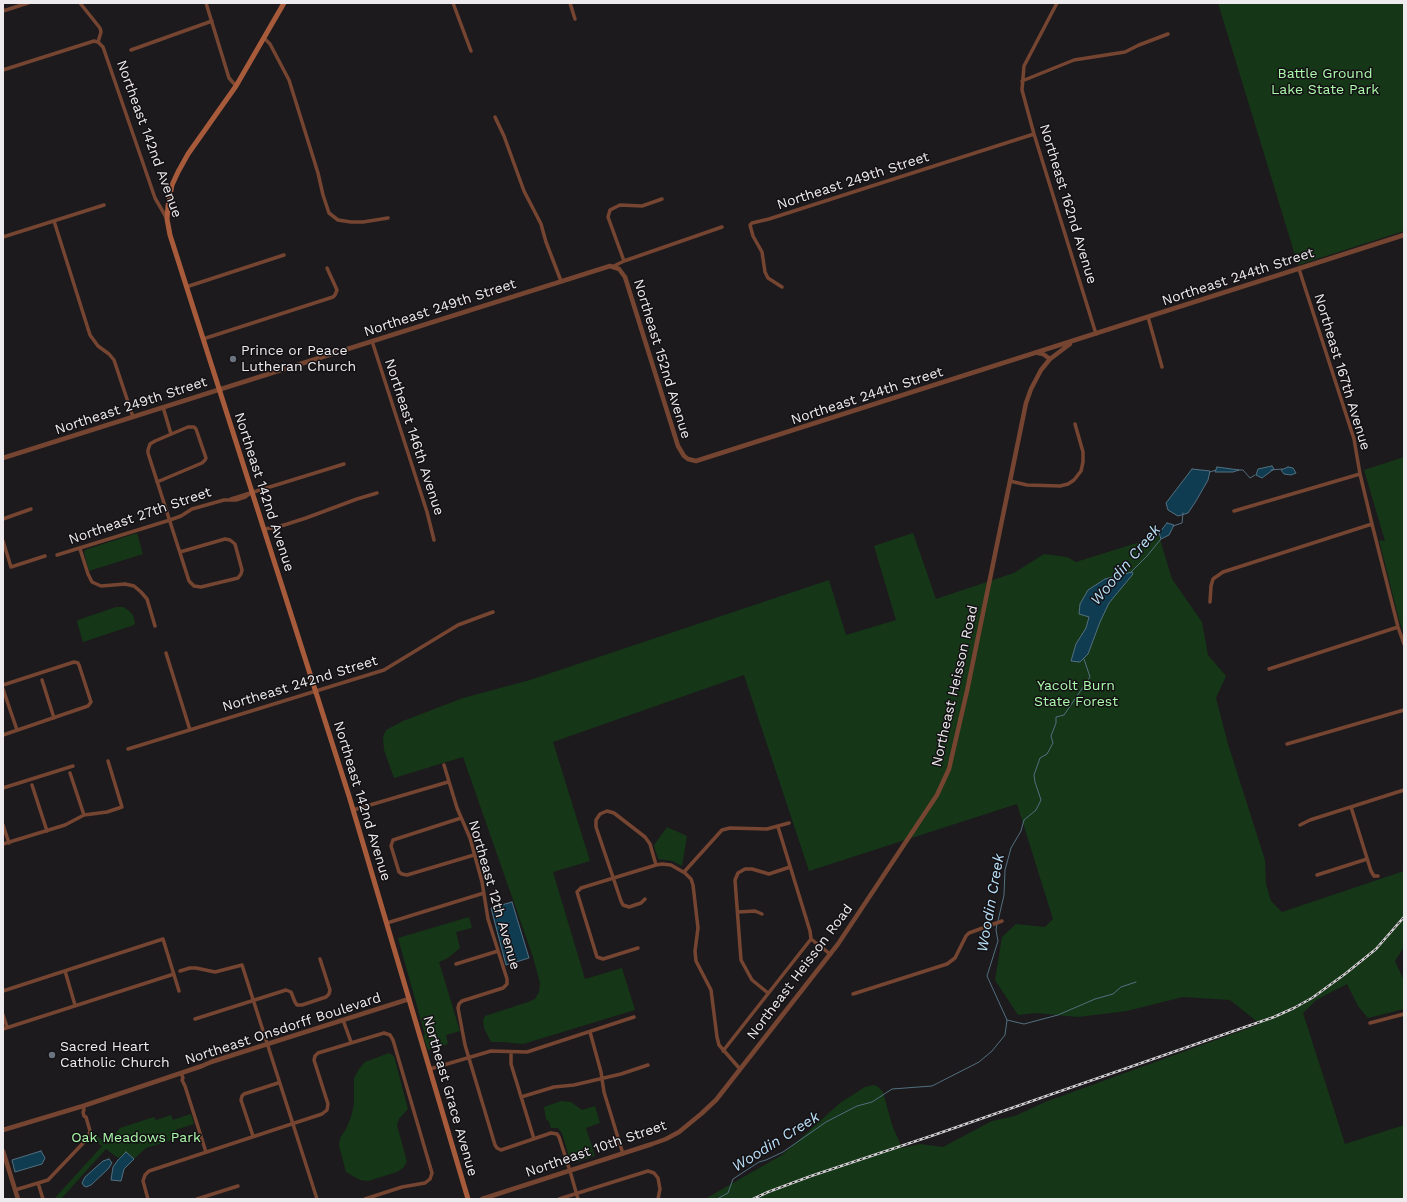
<!DOCTYPE html>
<style>
body{margin:0}
#map{position:relative;width:1407px;height:1202px;overflow:hidden;background:#1d1a1d;font-family:"Work Sans",sans-serif}
canvas{display:block}
.frame{position:absolute;inset:0;border:4px solid #edebed;pointer-events:none}
</style>
<div id="map">
<canvas width="1407" height="1202"></canvas>
<div class="frame"></div>
</div>
<script>
const context = document.querySelector('canvas').getContext('2d');
context.lineJoin = 'round';
function fill(path, color) { context.fillStyle = color; context.fill(path, 'evenodd'); }
const poly = rows => new Path2D(rows.map(r => 'M' + r).join(''));
function strokePath(path, color, width, dash) { context.strokeStyle = color; context.lineWidth = width; context.lineCap = dash ? 'butt' : 'round'; context.setLineDash(dash || []); context.stroke(path); }
function write(font, color, halo, rows, align = 'center') {
  context.font = font + ' "Work Sans",sans-serif'; context.lineWidth = 3; context.setLineDash([]); context.textBaseline = 'middle'; context.strokeStyle = halo; context.fillStyle = color; for (const [text, x, y, turn = 0] of rows) {
    context.save(); context.translate(x, y); context.rotate((+turn || 0) * Math.PI / 180); context.textAlign = isNaN(turn) ? turn : align; if (halo) context.strokeText(text, 0, 0); context.fillText(text, 0, 0); context.restore();
  }
}
const green = poly([
 [1218,3,1404,3,1404,231,1298,265],
 [1404,457,1404,634,1399,620,1379,540,1385,541,1364,470],
 [137,533,143,554,89,571,84,553,85,550],
 [913,533,936,599,1014,573,1044,554,1067,557,1076,562,1159,536,1172,579,1202,622,1208,655,1226,676,1216,698,1228,744,1265,860,1266,884,1271,901,1282,912,1404,871,1404,947,1395,961,1404,981,1404,1009,1368,1018,1358,1006,1347,984,1316,1000,1303,1013,1345,1144,1404,1125,1404,1199,705,1199,782,1155,840,1103,865,1087,873,1085,877,1086,883,1092,892,1125,902,1148,920,1144,943,1147,992,1121,1015,1116,1045,1102,1260,1024,1230,1000,1183,997,1127,1011,1078,1017,1035,1013,1018,1015,995,980,1002,937,1016,924,1045,927,1053,919,1017,804,809,871,744,675,553,742,590,861,553,872,585,979,622,968,635,1010,523,1044,502,1042,491,1042,484,1028,483,1020,485,1016,528,1002,535,999,539,992,540,983,533,957,463,757,394,778,384,750,383,737,386,730,403,721,463,698,530,680,829,580,846,635,896,620,874,546],
 [116,607,123,607,128,610,133,615,135,623,134,625,83,642,77,622,78,620],
 [667,827,687,836,682,866,672,861,658,859,654,845],
 [469,917,472,928,456,932,460,948,448,958,439,962,460,1031,446,1035,448,1044,428,1050,423,1036,425,1035,398,938],
 [389,1053,394,1056,408,1109,399,1119,397,1125,407,1162,403,1168,397,1172,368,1181,360,1180,346,1172,339,1146,340,1138,346,1129,351,1117,354,1104,354,1078,359,1069,365,1062],
 [561,1101,571,1102,582,1110,595,1106,600,1123,586,1128,595,1156,576,1162,570,1160,562,1133,558,1128,551,1128,549,1122,546,1119,544,1107],
 [191,1114,194,1124,175,1130,178,1138,146,1148,134,1159,126,1152,118,1158,106,1149,61,1199,54,1199,102,1146,92,1138,94,1133,106,1144,120,1128,154,1117,156,1120,171,1115,173,1120]
]);
const water = poly([
 [1272,466,1274,469,1262,478,1256,475,1258,469,1272,466],
 [1217,467,1239,470,1233,472,1215,472,1217,467],
 [1288,467,1293,468,1296,473,1291,475,1284,474,1281,470,1288,467],
 [1192,469,1210,471,1208,480,1196,501,1188,513,1178,516,1168,510,1166,503,1192,469],
 [1167,523,1174,525,1169,535,1161,539,1159,533,1167,523],
 [1132,572,1133,574,1109,603,1100,622,1088,654,1080,662,1071,661,1076,644,1086,628,1089,617,1079,614,1080,604,1088,590,1105,579,1132,572],
 [512,902,529,958,506,965,491,908,512,902],
 [41,1151,45,1158,42,1164,15,1172,12,1160,41,1151],
 [126,1152,134,1159,124,1169,121,1181,111,1180,113,1167,118,1160,126,1152],
 [109,1159,112,1163,108,1169,91,1185,86,1187,84,1186,82,1183,85,1177,103,1161,109,1159]
]);
const stream = poly([
 [1238,470,1243,470,1250,478,1255,475],
 [1271,470,1282,469],
 [1210,472,1216,470],
 [1173,526,1182,523,1183,513],
 [1131,572,1147,556,1161,539],
 [998,921,1004,895,1005,870,1011,848,1021,831,1024,820,1036,810,1041,800,1035,782,1034,775,1040,758,1047,754,1053,743,1051,736,1056,723,1056,717,1064,715,1090,677,1084,659],
 [1007,1020,1024,1024,1058,1015,1095,999,1113,994,1121,987,1136,982],
 [717,1199,728,1193,733,1179,759,1162,766,1160,783,1152,826,1122,857,1106,872,1102,892,1089,932,1086,979,1062,992,1051,1005,1035,1007,1020,987,976,998,941,996,930,997,924]
]);
const minor = poly([
 [80,3,100,28,101,32,98,42],
 [206,3,229,78,236,86],
 [453,3,471,51],
 [570,3,575,19],
 [1057,3,1024,66,1022,90,1034,134,1096,334],
 [3,11,28,3],
 [264,38,270,44,289,80,318,173,323,195,329,213,338,220,351,222,363,222,388,218],
 [98,42,103,47,155,198,166,217],
 [131,50,212,21],
 [3,70,94,41,98,42],
 [1022,81,1074,60,1125,52,1139,45,1168,34],
 [495,117,504,136,524,191,541,224,546,242,561,281],
 [54,221,90,335,98,346,109,354,114,360,133,417],
 [3,237,104,205],
 [624,261,608,217,610,210,620,205,642,206,662,199],
 [614,266,624,261,722,227],
 [1299,269,1354,439,1360,474,1372,524,1398,627,1404,644],
 [186,287,284,255],
 [782,287,768,278,765,272,762,252,753,236,750,225,752,223,769,219,1034,134],
 [1148,317,1162,367],
 [203,339,333,297,335,295,337,290,327,268],
 [372,341,427,512,434,540],
 [163,407,171,434],
 [1010,481,1027,485,1060,486,1068,484,1074,480,1081,471,1083,462,1083,452,1075,424],
 [157,482,202,463,205,460,206,458,196,429,194,427,188,427,155,441,150,444,148,450,148,453,189,581,194,586,201,587,238,578,241,574,242,570,235,544,230,540,225,539,180,552],
 [231,499,344,464],
 [1234,511,1360,474],
 [3,519,31,509],
 [264,529,278,527,306,518,357,499,377,493],
 [3,541,11,567,45,556],
 [80,549,88,574,92,582,101,586,125,584,134,586,141,592,147,599,155,626],
 [57,555,170,520,181,516,192,509,224,500,236,500,245,497,252,492],
 [1210,602,1211,586,1213,579,1223,572,1372,524],
 [166,653,190,730],
 [1269,669,1398,627],
 [42,680,54,718],
 [3,685,74,662,78,663,79,665,91,702,88,706,3,735],
 [3,689,17,730],
 [1287,744,1404,710],
 [128,749,384,670,458,625,493,612],
 [444,765,457,808,470,838,482,882,488,919,507,979,507,984,503,988,462,1001,459,1004,458,1008,465,1045,495,1145,497,1148,501,1150,551,1133,557,1134,559,1137,570,1171,578,1199],
 [70,773,84,815],
 [32,785,47,831],
 [3,788,73,766],
 [1351,807,1371,871,1374,876,1378,876],
 [353,810,448,782],
 [461,818,393,840,391,846,399,872,402,874,407,875,474,855],
 [3,825,9,843],
 [1300,825,1310,820,1404,790],
 [778,827,810,931,811,939],
 [3,844,65,825,84,815,107,812,122,807,108,761],
 [684,872,722,830,730,828,767,829,789,823],
 [1317,875,1367,859],
 [645,899,641,903,629,907,623,905,621,901,596,827,596,820,600,814,607,811,614,813,645,837,650,844,656,865],
 [738,912,755,911,762,914],
 [387,923,484,893],
 [811,939,830,954],
 [638,948,603,959,597,957,577,892,581,888,656,865,662,864,671,865,685,873,691,879,693,885,698,928,695,951,696,961,711,990,717,1037,719,1045,740,1069],
 [456,964,498,951],
 [65,971,75,1005],
 [180,971,190,968,196,968,215,972,242,965,317,1199],
 [3,991,163,939,179,991],
 [768,993,752,980,741,960,735,880,738,873,745,869,752,869,769,874,790,867],
 [853,994,947,964,955,958,966,936,969,933,1002,921],
 [3,1015,7,1027],
 [195,1019,286,990,291,992,295,1002,297,1005,302,1005,326,997,329,994,330,990,320,959],
 [343,1020,351,1042],
 [1370,1023,1404,1014],
 [3,1029,174,974],
 [590,1032,601,1072,604,1092,623,1154],
 [723,1051,811,939],
 [511,1052,511,1064,534,1139],
 [430,1069,491,1051,527,1052,634,1017],
 [181,1073,183,1078,182,1080,185,1086,206,1152],
 [521,1097,554,1087,574,1085,621,1074,648,1065],
 [253,1136,241,1100,242,1096,244,1094,278,1083],
 [38,1183,43,1199],
 [15,1190,48,1180,88,1138,90,1131,86,1117,84,1116,83,1112,84,1110,83,1106],
 [148,1199,143,1181,145,1175,149,1171,322,1114,327,1110,328,1104,314,1060,315,1056,318,1053,384,1033,390,1035,393,1040,432,1173,430,1179,425,1183,402,1187,365,1199],
 [197,1199,238,1186],
 [559,1199,648,1171,654,1173,658,1178,660,1189,658,1199]
]);
const tertiary = poly([
 [1038,353,1043,354,1050,359],
 [3,458,610,266,619,269,625,277,678,446,684,456,688,459,696,461,1404,235],
 [3,1130,83,1106,202,1066,211,1062,409,999],
 [3,1151,18,1199],
 [482,1199,652,1144,666,1139,679,1132,701,1114,716,1100,838,944,937,795,949,769,967,691,1026,403,1031,389,1041,370,1050,359,1070,344]
]);
const secondary = poly([
 [284,3,236,86,188,154,178,172,172,185,168,206,167,219,170,235,349,796,468,1199]
]);
const rail = poly([
 [753,1199,768,1192,811,1176,934,1135,1274,1017,1294,1008,1312,998,1345,974,1376,949,1404,917]
]);
const markers = [
 [233,359,4,"#6b7280"],
 [52,1055,4,"#6b7280"]
];
const parkNames = [
 ["Battle Ground",1325,74],
 ["Lake State Park",1325,90],
 ["Yacolt Burn",1076,686],
 ["State Forest",1076,702],
 ["Oak Meadows Park",136,1138]
];
const streetNames = [
 ["Northeast 142nd Avenue",149,139,70],
 ["Northeast 249th Street",853,181,-18],
 ["Northeast 162nd Avenue",1068,204,73],
 ["Northeast 244th Street",1238,277,-18],
 ["Northeast 249th Street",440,308,-18],
 ["Northeast 152nd Avenue",662,359,73],
 ["Northeast 167th Avenue",1342,372,73],
 ["Northeast 244th Street",867,396,-18],
 ["Northeast 249th Street",131,406,-18],
 ["Northeast 146th Avenue",414,437,72],
 ["Northeast 142nd Avenue",264,492,72],
 ["Northeast 27th Street",140,516,-19],
 ["Northeast 242nd Street",300,684,-17],
 ["Northeast Heisson Road",955,686,-77],
 ["Northeast 142nd Avenue",362,801,73],
 ["Northeast 12th Avenue",494,895,74],
 ["Northeast Heisson Road",800,972,-53],
 ["Northeast Onsdorff Boulevard",283,1029,-18],
 ["Northeast Grace Avenue",450,1096,74],
 ["Northeast 10th Street",596,1149,-19]
];
const poiNames = [
 ["Prince or Peace",241,351],
 ["Lutheran Church",241,367],
 ["Sacred Heart",60,1047],
 ["Catholic Church",60,1063]
];
const waterNames = [
 ["Woodin Creek",1126,565,-50],
 ["Woodin Creek",991,903,-80],
 ["Woodin Creek",776,1142,-32]
];
fill(green, '#153617');
fill(water, '#103c52');
strokePath(water, '#527080', 1);
strokePath(stream, '#527080', 1);
strokePath(minor, '#754531', 3.5);
strokePath(tertiary, '#754531', 4.5);
strokePath(secondary, '#a75b3b', 5);
strokePath(rail, '#d1cfd1', 2.5);
strokePath(rail, '#141114', 1, [3]);
for (const [x, y, r, color] of markers) { const dot = new Path2D(); dot.arc(x, y, r, 0, 2 * Math.PI); context.fillStyle = color; context.fill(dot); strokePath(dot, '#141114', 1.5); }
write('14px', '#acfbac', '#141114', parkNames);
write('14px', '#edebed', '#141114', streetNames);
write('14px', '#edebed', '#141114', poiNames, 'left');
write('italic 15px', '#b9e0f8', '#141114', waterNames);
</script>
